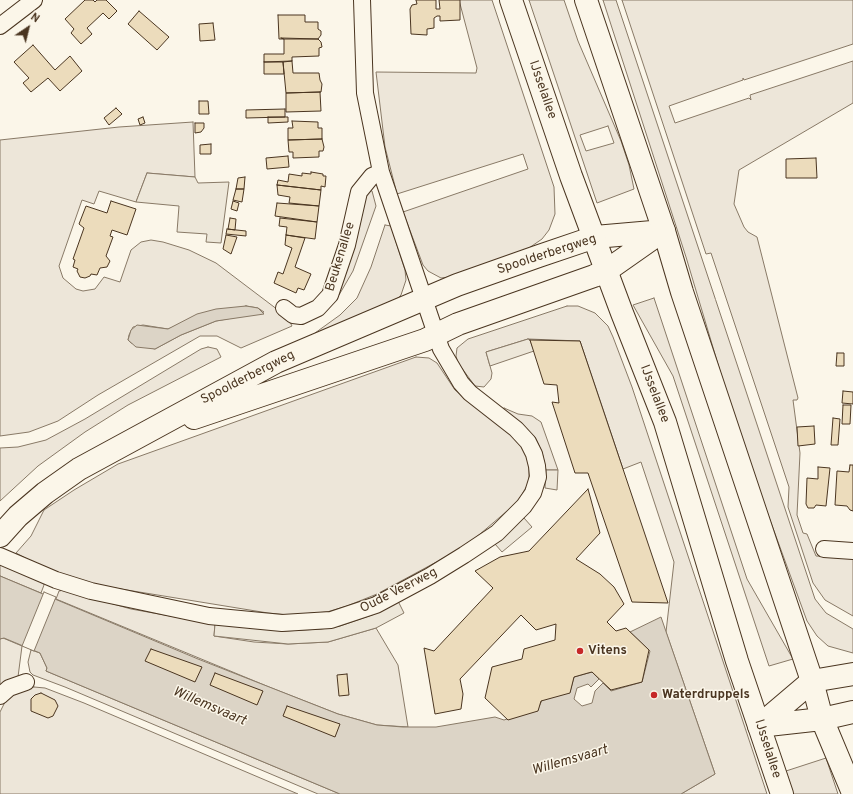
<!DOCTYPE html>
<style>
body{margin:0}
#map{position:relative;width:853px;height:794px;overflow:hidden;background:#fbf6e9;font-family:Overpass,sans-serif}
canvas{display:block}
.north{position:absolute;left:8px;top:8px;width:40px;height:40px;-webkit-text-stroke:3px #fbf6e9;paint-order:stroke;rotate:35deg;font-size:11px;font-weight:700;line-height:16px;text-align:center;color:#4a3520}
.north::after{content:'';display:block;margin:auto;width:14px;height:18px;background:#4a3520;clip-path:polygon(50% 0,100% 100%,50% 72%,0 100%)}
</style>
<div id="map">
<canvas width="853" height="794"></canvas>
<div class="north">N</div>
</div>
<script>
const context = document.querySelector('canvas').getContext('2d');
context.lineJoin = 'round';
function fill(path, color) { context.fillStyle = color; context.fill(path, 'evenodd'); }
const poly = rows => new Path2D(rows.map(r => 'M' + r).join(''));
function strokePath(path, color, width, dash) { context.strokeStyle = color; context.lineWidth = width; context.lineCap = dash ? 'butt' : 'round'; context.setLineDash(dash || []); context.stroke(path); }
function write(font, color, halo, rows, align = 'center') {
  context.font = font + ' Overpass,sans-serif'; context.lineWidth = 3; context.setLineDash([]); context.textBaseline = 'middle'; context.strokeStyle = halo; context.fillStyle = color; for (const [text, x, y, turn = 0] of rows) {
    context.save(); context.translate(x, y); context.rotate((+turn || 0) * Math.PI / 180); context.textAlign = isNaN(turn) ? turn : align; if (halo) context.strokeText(text, 0, 0); context.fillText(text, 0, 0); context.restore();
  }
}
const green = poly([
 [459,0,492,0,554,187,555,214,549,230,542,239,526,250,450,277,441,278,428,271,423,265,403,212,528,169,523,154,397,194,385,147,376,72,476,73,477,68,459,0],
 [529,0,564,0,578,41,621,141,629,165,634,189,597,203,529,0],
 [608,126,614,143,586,151,580,135,608,126],
 [603,0,616,0,815,599,826,613,853,629,853,653,828,646,817,636,807,621,740,438,686,257,603,0],
 [622,0,853,0,853,44,744,80,743,78,743,80,669,106,675,123,749,98,751,100,750,95,853,61,853,103,739,170,734,204,744,227,748,232,757,237,798,398,797,400,793,400,800,453,797,515,803,533,807,534,816,556,853,558,853,616,825,600,813,583,788,507,789,487,711,253,706,254,622,0],
 [193,122,195,177,147,173,136,202,99,191,94,204,82,200,59,266,63,278,76,289,83,291,95,289,104,277,120,282,131,250,141,242,151,240,163,242,189,250,216,263,282,313,289,320,292,326,241,348,217,336,200,336,98,395,58,421,29,432,0,436,0,140,119,127,193,122],
 [246,306,258,308,264,312,216,321,181,335,155,349,131,343,128,340,129,335,133,327,143,325,168,329,180,324,246,306],
 [370,190,372,191,376,206,353,271,339,295,364,196,370,190],
 [385,225,391,226,405,270,406,280,401,295,398,298,316,335,315,333,340,315,357,298,371,267,385,225],
 [654,298,747,579,793,659,769,666,673,376,633,305,654,298],
 [567,306,578,306,595,313,608,326,613,337,632,387,767,794,681,794,715,774,666,632,674,562,641,462,623,469,580,341,528,339,486,352,492,373,491,379,484,387,475,386,458,363,456,356,457,348,468,339,567,306],
 [208,347,217,349,221,357,128,405,85,432,38,466,0,501,0,448,18,447,46,440,85,419,201,349,208,347],
 [416,357,429,358,437,363,455,390,516,437,526,453,529,463,529,482,520,498,507,511,466,546,377,594,347,606,327,612,289,615,268,613,90,584,50,571,16,553,31,536,44,510,74,490,118,464,416,357],
 [504,408,518,414,532,416,541,422,558,470,546,470,542,452,535,437,525,427,503,410,504,408],
 [0,563,43,581,44,585,41,593,0,576,0,563],
 [64,590,131,609,215,624,214,636,254,642,288,644,328,642,376,628,398,665,408,727,377,725,338,714,269,687,56,599,59,591,64,590],
 [3,638,22,646,18,677,0,686,0,639,3,638],
 [31,650,40,653,47,668,46,671,340,794,318,794,65,687,33,675,30,672,28,662,31,650],
 [34,687,45,688,84,703,298,794,0,794,0,712,5,702,16,691,34,687],
 [826,758,838,794,793,794,786,771,826,758]
]);
const parking = poly([
 [147,173,195,177,198,183,229,182,221,243,206,242,207,234,177,232,179,206,136,202,147,173],
 [528,339,530,340,534,351,490,366,486,352,528,339],
 [546,470,558,470,557,490,545,488,546,470],
 [524,518,532,527,502,552,495,544,524,518],
 [398,601,404,613,376,628,328,642,288,644,214,636,215,624,285,631,321,629,340,626,372,615,398,601]
]);
const water = poly([
 [246,306,258,308,264,314,216,321,181,335,155,349,136,347,128,340,131,330,137,325,168,329,197,314,216,309,246,306],
 [0,576,198,659,338,714,377,725,403,727,436,727,495,717,504,720,538,709,543,698,570,692,574,677,592,672,599,679,591,687,588,684,577,688,574,699,582,706,592,703,595,691,603,683,611,691,642,682,650,651,630,632,661,617,715,774,681,794,340,794,46,671,47,668,40,653,4,638,0,639,0,576]
]);
const pier = poly([
 [44,592,56,597,34,651,22,646,44,592]
]);
const building = poly([
 [85,0,93,0,95,2,97,0,106,0,117,11,109,19,103,13,87,28,92,34,81,44,71,33,74,29,65,19,85,0],
 [416,0,436,0,436,9,440,9,439,0,460,0,460,20,440,21,440,16,437,16,434,18,434,28,427,29,427,35,411,34,410,9,412,5,417,4,416,0],
 [139,11,169,37,157,50,128,24,139,11],
 [278,15,305,15,305,22,318,22,318,29,321,31,321,35,318,39,279,39,278,15],
 [213,23,215,40,200,41,199,24,213,23],
 [281,38,318,39,321,42,322,47,319,48,319,56,292,57,292,61,264,62,264,54,284,54,284,39,281,38],
 [33,45,55,70,70,56,82,71,60,91,48,78,31,92,23,83,29,78,14,62,33,45],
 [292,61,293,73,319,73,320,80,322,84,321,92,286,93,283,62,292,61],
 [264,62,283,62,284,74,264,74,264,62],
 [320,92,321,111,286,112,286,93,320,92],
 [199,101,208,101,209,114,199,114,199,101],
 [116,108,122,114,109,125,104,118,116,108],
 [285,109,285,117,246,118,246,110,285,109],
 [143,117,145,123,140,125,138,119,143,117],
 [268,117,288,117,288,122,268,123,268,117],
 [292,121,318,122,318,128,322,128,322,139,288,140,288,128,293,128,292,121],
 [195,123,204,123,204,128,201,132,195,133,195,123],
 [322,139,324,147,323,151,319,151,319,157,293,158,293,152,289,152,288,140,322,139],
 [211,144,211,154,200,154,200,145,211,144],
 [288,156,289,167,267,169,266,158,288,156],
 [816,158,817,178,786,178,786,159,816,158],
 [311,172,323,174,323,176,326,176,325,187,321,186,321,190,277,185,278,180,288,182,289,174,302,176,302,173,311,174,311,172],
 [245,177,244,189,236,189,238,178,245,177],
 [277,185,321,190,319,206,289,203,290,197,278,195,277,185],
 [236,189,244,189,242,202,233,200,236,189],
 [111,201,136,209,127,235,112,230,110,236,113,237,106,256,110,261,107,267,100,268,97,275,91,274,90,276,85,278,80,277,77,271,78,269,73,267,75,260,73,259,84,228,79,224,86,206,107,213,111,201],
 [233,201,239,203,237,211,231,209,233,201],
 [277,203,319,206,317,222,275,216,277,203],
 [230,218,236,219,235,230,228,229,230,218],
 [280,218,317,222,315,239,286,235,287,227,279,226,280,218],
 [227,229,246,231,246,236,226,234,227,229],
 [226,235,237,237,231,254,223,249,226,235],
 [286,235,305,238,295,267,311,274,304,290,298,288,296,293,274,283,278,272,283,274,292,248,285,245,286,235],
 [530,340,580,341,668,603,632,602,588,473,575,473,552,402,559,403,557,385,544,384,530,340],
 [837,353,844,353,844,366,836,366,837,353],
 [843,391,853,392,853,404,842,403,843,391],
 [843,405,851,405,850,424,842,424,843,405],
 [833,418,840,419,838,445,831,445,833,418],
 [814,426,815,444,798,446,797,427,814,426],
 [850,465,853,465,853,511,850,510,847,506,835,505,837,471,849,472,850,465],
 [818,467,830,468,826,506,816,505,814,508,808,508,806,504,807,478,818,479,818,467],
 [588,489,600,533,576,559,600,574,614,587,624,604,607,622,616,631,626,628,649,650,642,682,611,690,592,672,588,673,574,677,570,693,541,701,538,711,508,720,485,698,492,667,522,659,524,649,555,640,556,624,536,630,521,615,460,679,463,694,461,709,435,714,424,648,434,651,493,588,475,571,500,557,529,551,588,489],
 [151,649,202,667,195,682,145,661,151,649],
 [215,673,263,691,257,705,210,685,215,673],
 [347,674,349,695,339,696,337,675,347,674],
 [41,693,55,700,58,706,53,716,48,718,31,711,31,699,35,695,41,693],
 [287,706,340,724,335,737,283,716,287,706]
]);
const street = poly([
 [0,26,34,0],
 [284,308,293,315,301,316,318,308,330,295,347,245,359,192,372,176,381,172],
 [824,549,853,551],
 [0,556,56,580,91,591,209,616,282,623,331,620,376,605,430,576,464,555,497,533,524,506,533,493,538,477,537,466,534,454,528,442,516,429,470,393,461,383,441,349,381,172,365,93,362,0],
 [0,696,9,688,26,682]
]);
const secondary = poly([
 [194,418,425,340,458,324,594,276,606,271,663,231],
 [0,536,18,516,45,493,79,469,276,362,457,285,539,256,595,237,664,231],
 [759,726,812,681,853,674],
 [759,726,822,719,853,712]
]);
const primary = poly([
 [511,0,571,176,622,313,665,422,737,661,782,794],
 [586,0,664,231,682,292,812,681,822,719,853,793]
]);
const markers = [
 [580,651,4,"#c62828"],
 [654,695,4,"#c62828"]
];
const streetNames = [
 ["IJsselallee",542,90,71],
 ["Spoolderbergweg",547,255,-18],
 ["Beukenallee",341,257,-73],
 ["Spoolderbergweg",248,378,-27],
 ["IJsselallee",654,394,69],
 ["Oude Veerweg",399,591,-27],
 ["IJsselallee",767,749,72]
];
const poiNames = [
 ["Vitens",588,651],
 ["Waterdruppels",662,695]
];
const waterNames = [
 ["Willemsvaart",209,707,23],
 ["Willemsvaart",570,761,-16]
];
fill(green, '#ede6d9');
strokePath(green, '#887966', 1);
fill(parking, '#ede7d9');
strokePath(parking, '#887966', 1);
fill(water, '#dcd4c6');
strokePath(water, '#887966', 1);
fill(pier, '#fbf6e9');
strokePath(pier, '#887966', 1);
fill(building, '#ecdcbc');
strokePath(building, '#4a3520', 1);
strokePath(street, '#4a3520', 18);
strokePath(secondary, '#4a3520', 24);
strokePath(primary, '#4a3520', 24);
strokePath(street, '#fbf6e9', 16);
strokePath(secondary, '#fbf6e9', 22);
strokePath(primary, '#fbf6e9', 22);
for (const [x, y, r, color] of markers) { const dot = new Path2D(); dot.arc(x, y, r, 0, 2 * Math.PI); context.fillStyle = color; context.fill(dot); strokePath(dot, '#fbf6e9', 1.5); }
write('13px', '#4a3520', '#fbf6e9', streetNames);
write('bold 13px', '#4a3520', '#fbf6e9', poiNames, 'left');
write('italic 14px', '#4a3520', '#fbf6e9', waterNames);
</script>
